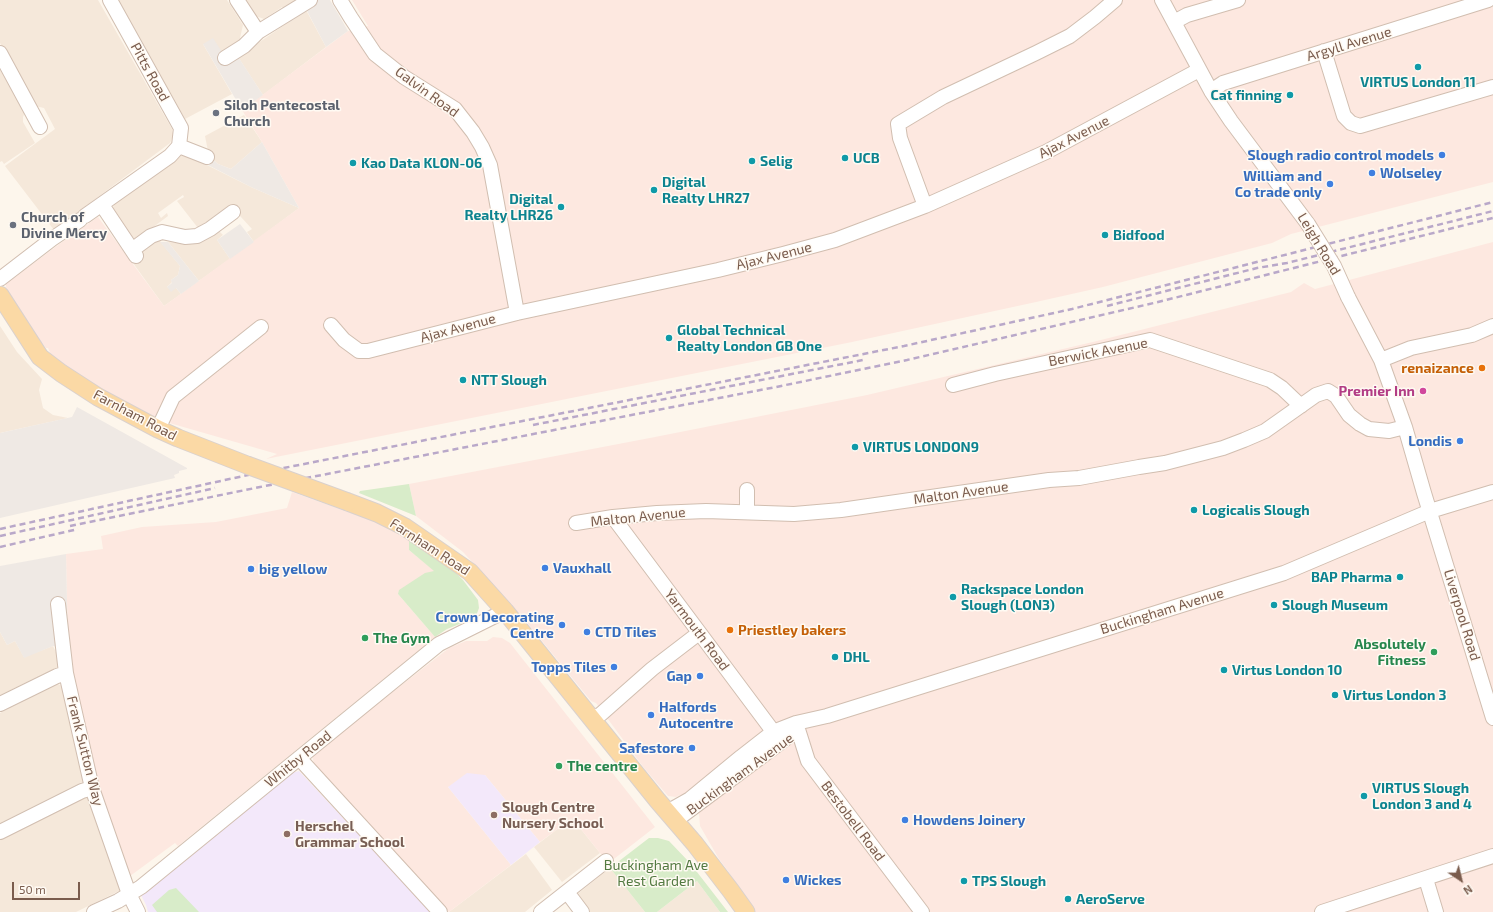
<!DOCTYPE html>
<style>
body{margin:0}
#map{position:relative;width:1493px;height:912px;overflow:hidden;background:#fdf6ec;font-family:"Exo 2",sans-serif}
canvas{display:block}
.north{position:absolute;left:1441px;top:860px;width:40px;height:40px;-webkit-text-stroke:3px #fffaf3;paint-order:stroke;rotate:145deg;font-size:11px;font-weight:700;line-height:16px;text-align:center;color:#7a5c4d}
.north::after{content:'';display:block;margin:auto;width:14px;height:18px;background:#7a5c4d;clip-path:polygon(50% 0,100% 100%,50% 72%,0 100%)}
.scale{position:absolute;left:12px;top:882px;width:68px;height:18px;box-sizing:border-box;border:2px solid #7a5c4d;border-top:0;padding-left:5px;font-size:12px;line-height:14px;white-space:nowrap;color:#7a5c4d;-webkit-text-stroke:3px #fffaf3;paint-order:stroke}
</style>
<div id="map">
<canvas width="1493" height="912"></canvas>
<div class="north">N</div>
<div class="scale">50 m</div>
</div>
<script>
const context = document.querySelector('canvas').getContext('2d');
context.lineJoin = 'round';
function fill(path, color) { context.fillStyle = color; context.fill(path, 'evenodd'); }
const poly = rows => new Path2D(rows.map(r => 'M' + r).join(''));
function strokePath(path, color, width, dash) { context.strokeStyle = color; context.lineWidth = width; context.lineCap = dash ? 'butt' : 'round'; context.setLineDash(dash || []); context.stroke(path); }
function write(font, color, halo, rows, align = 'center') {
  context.font = font + ' "Exo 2",sans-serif'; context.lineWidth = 3; context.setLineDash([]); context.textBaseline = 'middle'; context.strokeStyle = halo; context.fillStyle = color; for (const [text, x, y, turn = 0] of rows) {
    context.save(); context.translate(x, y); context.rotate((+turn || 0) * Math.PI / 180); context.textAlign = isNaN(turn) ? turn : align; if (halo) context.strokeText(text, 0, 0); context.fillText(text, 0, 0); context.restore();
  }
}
const residential = poly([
 [0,0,98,0,172,129,173,136,170,143,54,230,5,166,55,129,44,108,35,106,0,43],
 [117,0,227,0,243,25,240,38,243,42,224,55,203,44,232,94,185,119],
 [244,0,304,0,287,12,282,7,264,19,253,15],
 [306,10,326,47,263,95,238,57],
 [0,68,25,112,23,117,23,122,35,143,4,164,2,161,0,162],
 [244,115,262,142,231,169,218,164,209,156,205,136],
 [183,153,251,187,299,208,254,242,247,232,252,229,230,205,198,228,177,201,184,197,183,195,158,213,161,218,167,213,168,216,136,240,128,236,112,212,114,204],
 [219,231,223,235,217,240,230,259,199,281,168,242,186,243,198,241],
 [153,240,160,241,180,266,178,275,171,280,172,282,167,287,176,288,181,294,164,306,133,263,143,255,142,253,144,248],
 [0,326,17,352,42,379,39,390,43,408,53,415,68,418,0,433],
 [0,632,7,645,15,641,24,657,53,646,60,661,60,666,0,695],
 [57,684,63,686,84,781,0,823,0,713],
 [87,796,121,890,76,912,0,912,0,839],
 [572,818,600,853,562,882,534,847],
 [526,854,552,890,525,912,449,912],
 [610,868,645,912,585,912,575,896],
 [697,881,720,912,657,912]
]);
const commercial = poly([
 [352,0,1493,0,1493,182,1291,234,1272,243,1103,287,1036,302,852,342,266,459,277,454,159,420,76,376,52,357,48,348,46,348,26,323,6,288,6,284,58,245,98,217,164,306,299,208,262,142,242,110,348,31,368,26],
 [1493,242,1493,912,753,912,728,871,719,859,700,826,699,813,680,795,676,797,668,796,644,768,596,703,591,701,528,624,488,579,463,552,416,516,409,484,655,437,867,395,1097,341,1291,292,1304,283,1315,289],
 [292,492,382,524,409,538,409,550,435,571,398,594,435,637,178,846,175,843,126,879,95,783,68,648,66,554,103,549,101,536,142,527,216,522,287,508],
 [493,637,502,638,510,643,655,827,610,862,600,853,572,818,540,842,485,775,448,787,511,865,449,912,373,831,314,764,312,755,449,648,466,641,487,641]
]);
const industrial = poly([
 [304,0,330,0,348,31,326,47,307,11,290,22,287,12],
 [213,38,224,55,233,49,263,95,242,110,203,44],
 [262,142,299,208,251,187,204,163,209,156,218,164,231,169],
 [240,224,254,242,230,259,217,240],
 [160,242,168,242,199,281,181,294,176,288,171,292,167,287,172,283,171,280,178,275,180,266],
 [77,407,187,468,187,469,179,471,179,473,174,475,175,478,0,518,0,433,72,417],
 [66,554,68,648,53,646,24,658,15,641,7,645,0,632,0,566]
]);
const education = poly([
 [299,771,431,912,148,912,146,905,141,895,292,773],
 [467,773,485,775,540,842,511,865,448,787]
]);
const green = poly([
 [409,484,416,516,359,493,360,491],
 [409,538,450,567,463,580,478,600,479,608,476,616,472,619,447,629,435,637,398,594,399,590,425,573,434,571,409,550],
 [649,838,658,838,669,841,690,863,728,912,720,912,697,881,657,912,645,912,610,868],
 [176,888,199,912,157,912,152,905,169,890]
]);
const minor = poly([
 [237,0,258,32],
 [340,0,351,18,375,54,404,77,455,109,473,132,482,147,490,165,517,313],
 [1162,0,1211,91,1231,121,1308,224],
 [1174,22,1187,15,1238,0],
 [1324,51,1344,116,1351,123,1360,126,1493,87],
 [0,53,40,127],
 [225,58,244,46,258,32,310,0],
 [1211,91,1223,83,1488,0],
 [179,146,207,157],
 [102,205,136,256],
 [925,206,900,138,898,124,943,97,1036,53,1070,36,1095,17,1115,0],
 [85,216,170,156,179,146,181,128,110,0],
 [132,250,151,236,162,232,185,237,197,236,210,229,233,212],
 [0,279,52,239,80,220],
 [1348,297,1381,360,1405,427,1424,493,1493,718],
 [331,325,344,340,359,351,368,351,517,313,718,270,783,254,835,240,925,206,1046,152,1199,70],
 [1381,360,1411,348,1472,335,1493,326],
 [953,385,995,374,1150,340,1270,380,1282,388,1301,406],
 [158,429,173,397,261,327],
 [747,512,747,490],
 [613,517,781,742],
 [576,523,613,517,657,513,706,511,794,514,841,510,1049,480,1079,478,1139,467,1165,463,1223,448,1244,440,1265,431,1316,395,1328,391,1336,396,1349,415,1360,424,1369,429,1389,431,1405,427],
 [58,604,66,673,92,788,129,894,138,912],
 [0,704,57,676,66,673],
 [592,719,601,714,652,669,699,633],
 [796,723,808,761,922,912],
 [299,758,440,912],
 [667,812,690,799,741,757,773,732,796,723,827,716,1284,573,1430,511,1493,492],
 [675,821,789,736],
 [0,832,82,791,92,788],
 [1426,879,1436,912],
 [567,892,582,912],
 [94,912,118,901,141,887,439,644,505,611],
 [541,912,606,861],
 [1322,912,1493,856]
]);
const major = poly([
 [0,295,40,357,61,373,98,397,158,429,178,438,247,465],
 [348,502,377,513,405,527,470,572,505,611,658,801,695,844,731,891,746,912]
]);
const rail = poly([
 [1107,306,1257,268,1287,263,1493,211],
 [533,425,863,360],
 [70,526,260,487,776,387,907,360,1158,302,1493,218],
 [0,529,248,475,904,346,1072,309,1493,202],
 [0,536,215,488],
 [0,547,78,529]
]);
const minorBridge = poly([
 [1308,224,1334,266,1348,297]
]);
const majorBridge = poly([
 [247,465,348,502]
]);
const markers = [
 [1418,67,4,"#0f9aa8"],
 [1290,95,4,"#0f9aa8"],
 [216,113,4,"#6b7280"],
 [1442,155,4,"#3f7fe0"],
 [845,158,4,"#0f9aa8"],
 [752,161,4,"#0f9aa8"],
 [353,163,4,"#0f9aa8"],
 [1372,173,4,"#3f7fe0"],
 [1330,184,4,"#3f7fe0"],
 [654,190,4,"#0f9aa8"],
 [561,207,4,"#0f9aa8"],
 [13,225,4,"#6b7280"],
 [1105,235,4,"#0f9aa8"],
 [669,338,4,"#0f9aa8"],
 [1482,368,4,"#e8710a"],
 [463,380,4,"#0f9aa8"],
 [1423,391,4,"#d1479c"],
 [1460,441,4,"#3f7fe0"],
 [855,447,4,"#0f9aa8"],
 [1194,510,4,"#0f9aa8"],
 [545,568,4,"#3f7fe0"],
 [251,569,4,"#3f7fe0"],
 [1400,577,4,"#0f9aa8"],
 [953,597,4,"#0f9aa8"],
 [1274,605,4,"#0f9aa8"],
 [562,625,4,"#3f7fe0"],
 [730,630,4,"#e8710a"],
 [587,632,4,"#3f7fe0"],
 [365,638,4,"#2e9e5b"],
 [1434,652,4,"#2e9e5b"],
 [835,657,4,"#0f9aa8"],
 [614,667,4,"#3f7fe0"],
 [1224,670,4,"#0f9aa8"],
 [700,676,4,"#3f7fe0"],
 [1335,695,4,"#0f9aa8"],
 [651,715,4,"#3f7fe0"],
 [692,748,4,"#3f7fe0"],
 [559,766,4,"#2e9e5b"],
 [1364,796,4,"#0f9aa8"],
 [494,815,4,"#8d6e63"],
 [905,820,4,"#3f7fe0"],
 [287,834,4,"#8d6e63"],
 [786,880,4,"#3f7fe0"],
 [964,881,4,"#0f9aa8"],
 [1068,899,4,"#0f9aa8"]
];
const streetNames = [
 ["Argyll Avenue",1349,44,-17],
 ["Pitts Road",150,72,61],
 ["Galvin Road",427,92,36],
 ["Ajax Avenue",1074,137,-27],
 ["Leigh Road",1319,244,59],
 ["Ajax Avenue",774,256,-14],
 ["Ajax Avenue",458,328,-15],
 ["Berwick Avenue",1098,352,-11],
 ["Farnham Road",135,415,28],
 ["Malton Avenue",961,493,-8],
 ["Malton Avenue",638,517,-6],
 ["Farnham Road",430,547,33],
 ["Buckingham Avenue",1162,611,-17],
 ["Liverpool Road",1462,615,73],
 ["Yarmouth Road",697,630,53],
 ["Frank Sutton Way",85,751,76],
 ["Whitby Road",298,759,-39],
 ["Buckingham Avenue",740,774,-36],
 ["Bestobell Road",853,821,53]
];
const cultureNames = [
 ["VIRTUS London 11",1418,82,"center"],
 ["Cat finning",1282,95,"right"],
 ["UCB",853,158],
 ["Selig",760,161],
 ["Kao Data KLON-06",361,163],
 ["Digital",662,182],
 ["Realty LHR27",662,198],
 ["Digital",553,199,"right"],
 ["Realty LHR26",553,215,"right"],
 ["Bidfood",1113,235],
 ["Global Technical",677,330],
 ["Realty London GB One",677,346],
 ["NTT Slough",471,380],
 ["VIRTUS LONDON9",863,447],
 ["Logicalis Slough",1202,510],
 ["BAP Pharma",1392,577,"right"],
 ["Rackspace London",961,589],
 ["Slough (LON3)",961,605],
 ["Slough Museum",1282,605],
 ["DHL",843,657],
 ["Virtus London 10",1232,670],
 ["Virtus London 3",1343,695],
 ["VIRTUS Slough",1372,788],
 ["London 3 and 4",1372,804],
 ["TPS Slough",972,881],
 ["AeroServe",1076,899]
];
const worshipNames = [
 ["Siloh Pentecostal",224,105],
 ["Church",224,121],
 ["Church of",21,217],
 ["Divine Mercy",21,233]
];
const shopNames = [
 ["Slough radio control models",1434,155],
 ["Wolseley",1380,173,"left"],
 ["William and",1322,176],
 ["Co trade only",1322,192],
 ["Londis",1452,441],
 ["Vauxhall",553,568,"left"],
 ["big yellow",259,569,"left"],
 ["Crown Decorating",554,617],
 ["Centre",554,633],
 ["CTD Tiles",595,632,"left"],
 ["Topps Tiles",606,667],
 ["Gap",692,676],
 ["Halfords",659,707,"left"],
 ["Autocentre",659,723,"left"],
 ["Safestore",684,748],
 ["Howdens Joinery",913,820,"left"],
 ["Wickes",794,880,"left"]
];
const foodNames = [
 ["renaizance",1474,368],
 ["Priestley bakers",738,630,"left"]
];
const hotelNames = [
 ["Premier Inn",1415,391]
];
const leisureNames = [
 ["The Gym",373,638],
 ["Absolutely",1426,644,"right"],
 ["Fitness",1426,660,"right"],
 ["The centre",567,766]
];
const educationNames = [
 ["Slough Centre",502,807],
 ["Nursery School",502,823],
 ["Herschel",295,826],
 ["Grammar School",295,842]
];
const parkNames = [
 ["Buckingham Ave",656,865],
 ["Rest Garden",656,881]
];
fill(residential, '#f5e8da');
fill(commercial, '#fde8e0');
fill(industrial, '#efe9e4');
fill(education, '#f3e8fa');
fill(green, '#d8ecc9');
strokePath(minor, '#d1beb0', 16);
strokePath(major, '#dad1cd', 19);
strokePath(minor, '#fff', 14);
strokePath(major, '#fbd9a5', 17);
strokePath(rail, '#b9a8c9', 2.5, [6, 4]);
strokePath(minorBridge, '#d1beb0', 16, []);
strokePath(majorBridge, '#dad1cd', 19, []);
strokePath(minorBridge, '#fff', 14);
strokePath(majorBridge, '#fbd9a5', 17);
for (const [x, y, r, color] of markers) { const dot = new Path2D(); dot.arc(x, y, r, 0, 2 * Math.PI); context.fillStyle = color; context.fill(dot); strokePath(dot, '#fffaf3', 1.5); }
write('14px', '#7a5c4d', '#fffaf3', streetNames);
write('bold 14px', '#0d838f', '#fffaf3', cultureNames, 'left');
write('bold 14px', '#5b616d', '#fffaf3', worshipNames, 'left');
write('bold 14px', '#366cbe', '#fffaf3', shopNames, 'right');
write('bold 14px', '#c56008', '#fffaf3', foodNames, 'right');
write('bold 14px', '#b23c85', '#fffaf3', hotelNames, 'right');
write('bold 14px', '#27864d', '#fffaf3', leisureNames, 'left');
write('bold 14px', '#785e54', '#fffaf3', educationNames, 'left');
write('14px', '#537a41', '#fffaf3', parkNames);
</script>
